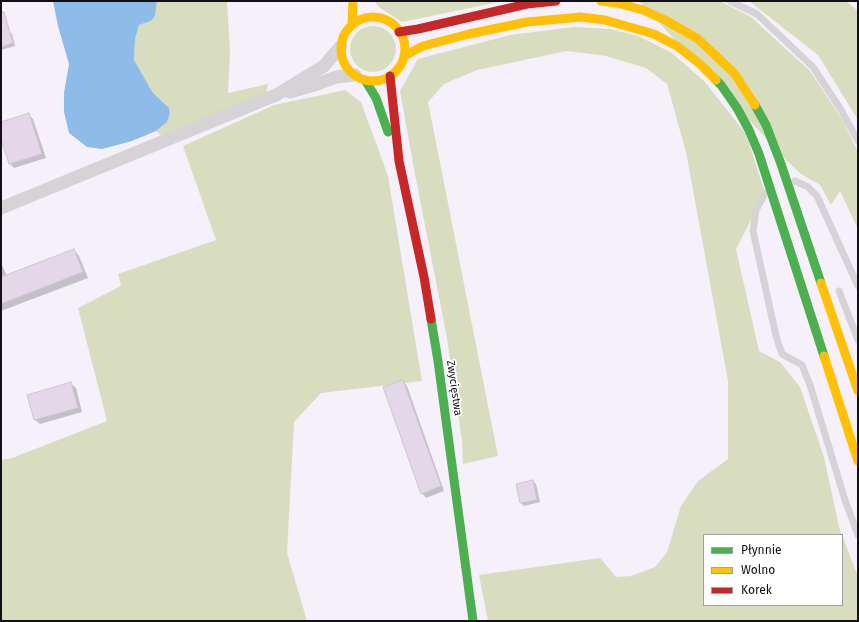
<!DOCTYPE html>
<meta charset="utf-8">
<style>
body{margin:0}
#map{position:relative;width:859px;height:622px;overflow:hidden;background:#f6f0fa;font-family:"Fira Sans",sans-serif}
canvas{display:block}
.frame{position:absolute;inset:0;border:2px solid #140f16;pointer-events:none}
.legend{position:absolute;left:703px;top:534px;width:140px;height:72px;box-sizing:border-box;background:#fff;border:1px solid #a19fa2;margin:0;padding:5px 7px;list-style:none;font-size:12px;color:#140f16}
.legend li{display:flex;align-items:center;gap:8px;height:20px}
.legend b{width:20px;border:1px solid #a19fa2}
</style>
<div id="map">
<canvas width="859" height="622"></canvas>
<div class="frame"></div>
<ul class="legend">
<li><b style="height:5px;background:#4caf50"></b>Płynnie</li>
<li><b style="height:5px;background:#ffc107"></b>Wolno</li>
<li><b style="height:5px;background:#c62828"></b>Korek</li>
</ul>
</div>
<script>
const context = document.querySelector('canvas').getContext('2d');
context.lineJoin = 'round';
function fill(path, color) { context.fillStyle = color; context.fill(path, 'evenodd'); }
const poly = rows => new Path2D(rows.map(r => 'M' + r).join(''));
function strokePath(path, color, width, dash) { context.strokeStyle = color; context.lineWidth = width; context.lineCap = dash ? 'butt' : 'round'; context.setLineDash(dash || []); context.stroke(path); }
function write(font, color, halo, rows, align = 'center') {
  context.font = font + ' "Fira Sans",sans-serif'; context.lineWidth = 3.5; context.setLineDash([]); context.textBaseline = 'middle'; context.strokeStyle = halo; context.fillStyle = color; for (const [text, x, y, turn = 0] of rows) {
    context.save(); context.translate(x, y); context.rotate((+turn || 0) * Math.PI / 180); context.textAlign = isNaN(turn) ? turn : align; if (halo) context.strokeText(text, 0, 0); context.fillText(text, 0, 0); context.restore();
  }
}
const green = poly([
 [157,1,227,1,230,52,228,93,268,84,266,95,163,138,156,131,167,122,170,113,169,108,153,93,134,60,135,39,139,25,151,21,155,16],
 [374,1,504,1,402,22,380,8],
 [639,1,720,1,751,17,810,71,843,121,858,152,858,229,840,191,831,205,820,185,801,174,788,162],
 [749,1,846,1,858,11,858,120,818,55],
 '350 49a23 23 0 1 1 46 0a23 23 0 1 1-46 0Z',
 [574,27,610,29,638,36,672,53,705,82,746,134,765,193,736,249,759,351,780,362,800,387,824,457,839,527,858,577,858,621,488,621,479,575,600,558,616,577,631,576,655,567,667,552,681,506,698,481,728,459,728,381,686,152,667,84,646,68,606,56,567,51,477,70,444,84,428,102,498,456,463,464,462,441,447,338,414,169,400,91,418,59,510,35],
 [704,535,842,535,842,605,704,605],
 [345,90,361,102,388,176,422,381,321,393,294,422,287,553,307,621,1,621,1,460,12,458,107,421,78,308,121,286,118,274,216,240,183,146,274,105]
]);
const water = poly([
 [53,1,157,1,155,16,151,21,139,25,135,39,134,60,153,93,169,108,170,113,167,122,156,131,132,141,102,149,87,147,69,133,64,112,64,93,69,64,58,26]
]);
const shadow = poly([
 [9,31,12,34,15,46,1,50,1,33],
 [28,114,33,119,46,158,14,168,10,164,1,136,1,123],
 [74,250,79,256,88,278,1,311,1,263,7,276],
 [402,381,407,386,444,491,426,498,422,493],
 [71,384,76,388,82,412,40,424,35,420],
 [533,481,536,484,540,502,524,506,521,503,517,484]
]);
const building = poly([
 [1,12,4,12,13,43,1,47,1,12],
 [29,113,42,154,9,164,1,139,1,122,29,113],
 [74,249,83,272,1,304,1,277,74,249],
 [403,380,441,486,421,494,383,387,403,380],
 [71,382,78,408,34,420,27,395,71,382],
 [533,480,537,500,520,503,516,484,533,480]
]);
const lane = poly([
 [730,1,757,14,813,67,841,110,858,141],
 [795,181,808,187,817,196,858,286],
 [765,193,756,210,753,231,776,336,782,354,802,365,810,385,845,500,858,535],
 [839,291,858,340]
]);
const street = poly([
 [290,92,318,84,336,77,355,75],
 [1,208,276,95,324,66,341,46]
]);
const fast = poly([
 [365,80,376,98,388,132],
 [716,80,721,85,737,108,749,130,759,154,824,356],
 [755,105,766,125,781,164,821,283],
 [431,319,438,361,473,621]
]);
const slow = poly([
 [601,1,617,3,643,10,667,21,698,39,734,73,755,105],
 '341 49a32 32 0 1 1 64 0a32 32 0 1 1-64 0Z',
 [352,25,353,1],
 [404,56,423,46,469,34,527,22,581,17,605,20,654,34,677,46,700,64,716,80],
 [821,283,858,391],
 [824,356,858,461]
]);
const jam = poly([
 [399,32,418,29,527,4,556,1],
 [390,76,399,161,424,277,431,319]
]);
const streetNames = [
 ["Zwycięstwa",454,388,82]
];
fill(green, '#d9ddbf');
fill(water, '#8ebbe7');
fill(shadow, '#0003');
fill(building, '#e3d7e9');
strokePath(building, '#ccc6cf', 1);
strokePath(lane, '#d6d3d6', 7);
strokePath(street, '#d6d3d6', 13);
strokePath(fast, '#4caf50', 9);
strokePath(slow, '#ffc107', 9);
strokePath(jam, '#c62828', 9);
write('11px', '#140f16', '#fff', streetNames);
</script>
